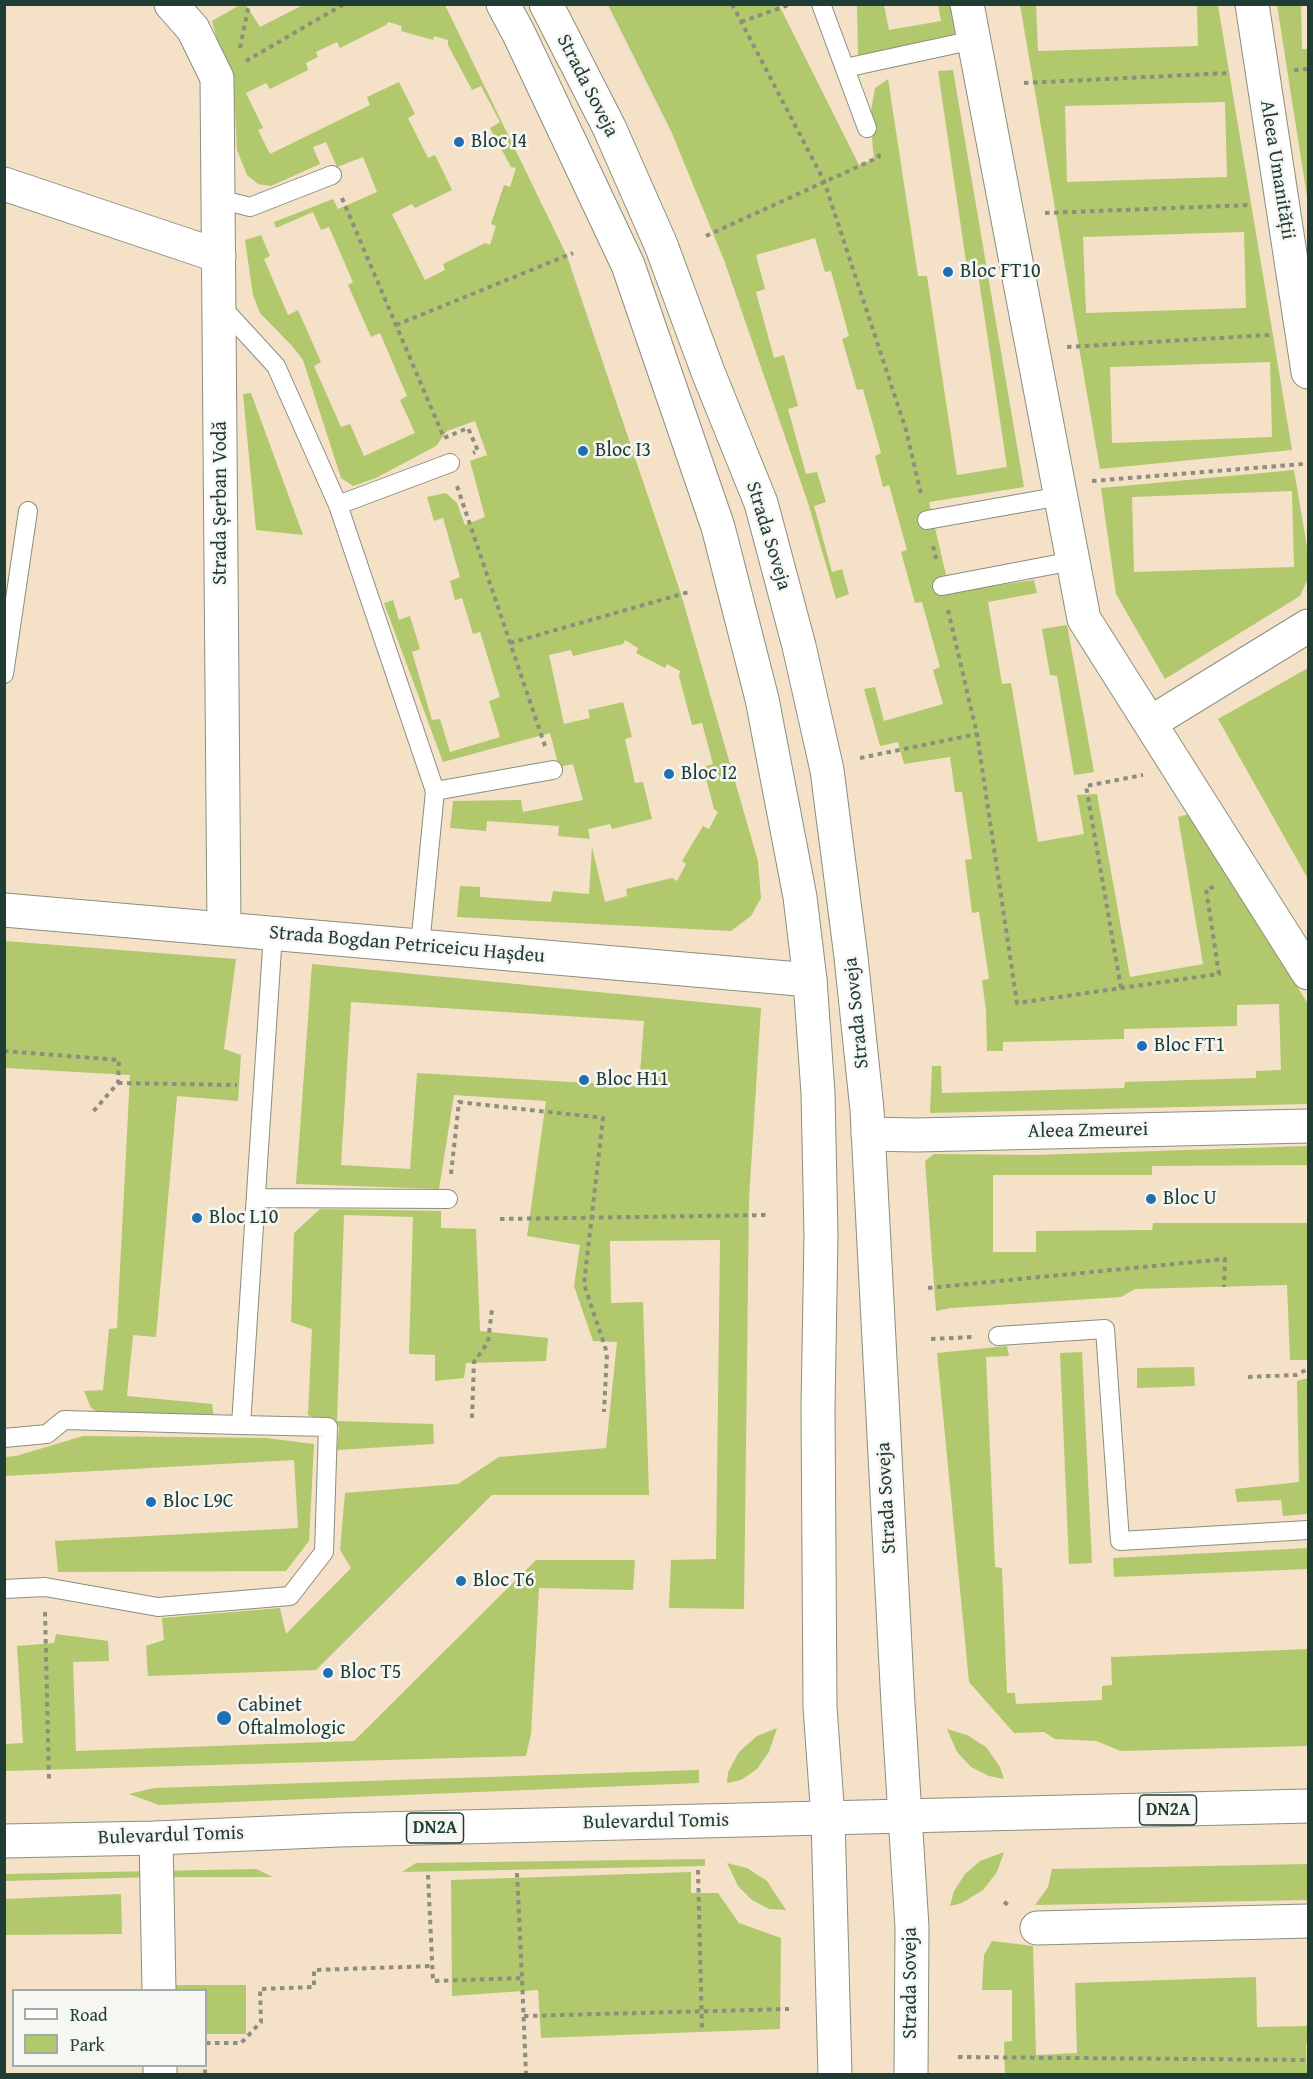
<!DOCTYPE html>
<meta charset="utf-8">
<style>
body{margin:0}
#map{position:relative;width:1313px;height:2079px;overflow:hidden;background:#f4e1c7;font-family:"Gentium Book Plus",serif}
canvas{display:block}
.frame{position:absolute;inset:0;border:6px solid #1f3d34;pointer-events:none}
.legend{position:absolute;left:12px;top:1989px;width:195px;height:78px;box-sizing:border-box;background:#f6f6f2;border:2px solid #a0aca6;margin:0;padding:8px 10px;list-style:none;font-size:18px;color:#1f3d34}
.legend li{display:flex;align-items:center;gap:12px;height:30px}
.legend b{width:30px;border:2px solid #a0aca6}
</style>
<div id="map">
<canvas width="1313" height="2079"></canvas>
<div class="frame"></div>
<ul class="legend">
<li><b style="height:8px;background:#fff"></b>Road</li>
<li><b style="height:16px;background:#b1c86d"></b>Park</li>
</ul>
</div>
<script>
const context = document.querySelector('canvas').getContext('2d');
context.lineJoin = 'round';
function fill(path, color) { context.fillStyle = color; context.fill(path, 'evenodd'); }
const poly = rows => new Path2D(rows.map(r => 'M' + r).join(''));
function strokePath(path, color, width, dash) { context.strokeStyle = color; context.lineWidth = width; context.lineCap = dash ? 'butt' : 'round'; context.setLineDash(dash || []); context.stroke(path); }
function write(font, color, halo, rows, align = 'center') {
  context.font = font + ' "Gentium Book Plus",serif'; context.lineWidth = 5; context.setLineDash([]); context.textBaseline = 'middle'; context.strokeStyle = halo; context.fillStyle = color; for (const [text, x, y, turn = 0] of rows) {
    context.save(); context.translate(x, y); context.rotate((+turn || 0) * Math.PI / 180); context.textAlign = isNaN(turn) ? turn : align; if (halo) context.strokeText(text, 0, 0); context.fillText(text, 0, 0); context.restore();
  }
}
const green = poly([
 [240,5,246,5,260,27,303,5,445,5,567,256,681,594,758,861,761,898,751,916,731,931,457,917,460,886,480,887,480,897,551,902,553,891,589,894,592,847,605,902,627,896,626,889,672,878,677,881,686,864,682,861,703,826,709,829,718,812,714,809,703,767,713,764,702,723,692,725,679,676,680,671,667,664,665,668,636,653,638,648,625,640,623,644,573,656,571,650,549,655,564,724,590,718,588,710,623,702,632,737,625,739,635,783,643,782,652,819,612,829,610,824,588,829,590,839,558,836,559,826,487,821,486,831,450,828,453,801,521,800,523,812,583,800,573,764,559,767,550,733,443,762,384,603,393,600,399,620,410,616,420,649,412,652,432,720,440,719,450,752,500,737,489,701,500,697,480,632,473,634,462,598,455,600,450,581,460,577,443,518,434,521,427,497,446,493,457,503,465,525,485,517,470,461,487,455,475,421,447,431,436,446,376,478,353,486,341,478,303,360,293,347,260,313,253,295,245,240,261,235,270,256,264,259,288,315,298,310,321,362,314,366,341,427,350,424,364,456,415,433,400,400,407,396,380,333,371,337,348,285,353,282,329,227,321,230,313,212,276,228,274,222,333,199,338,209,377,192,363,157,337,167,326,142,313,147,320,164,271,186,258,184,247,175,237,150,234,93,222,58,212,21],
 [388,22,402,26,401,31,433,40,434,36,448,40,448,45,472,90,481,86,500,122,490,128,511,167,516,168,510,187,504,185,491,224,496,226,490,245,485,243,443,264,445,270,425,280,392,214,412,204,415,208,452,190,435,155,428,158,408,118,415,114,399,82,367,97,370,105,270,154,258,130,263,128,246,93,266,83,270,89,308,70,306,63,318,57,316,52,337,42,340,48,386,25],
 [608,5,779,5,859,165,874,159,870,117,875,88,888,79,918,276,927,276,957,475,1007,467,977,267,967,268,938,71,953,70,1024,487,929,502,950,592,1034,580,1037,593,988,602,1002,684,1011,683,1038,842,1084,834,1077,795,1097,794,1130,977,1203,964,1178,817,1189,814,1308,1004,1308,1104,930,1113,932,1066,941,1066,942,1093,1124,1088,1125,1082,1256,1078,1256,1071,1281,1070,1279,1004,1237,1005,1237,1026,1124,1029,1124,1039,1003,1042,1003,1051,987,1051,986,1011,982,980,989,979,979,912,972,913,965,860,972,859,962,792,955,792,950,757,904,764,898,742,880,746,864,689,875,687,884,721,943,704,933,670,940,667,922,602,915,603,901,552,907,550,889,485,883,487,875,456,881,453,863,389,857,390,842,339,849,336,831,271,825,272,815,238,756,255,765,289,756,292,774,358,784,355,798,406,788,409,806,474,817,472,826,502,814,506,832,572,842,569,849,594,836,599,808,503,724,260,671,131],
 [857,5,884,5,889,30,941,21,938,5,951,5,958,35,858,57],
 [1020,5,1036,5,1038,51,1198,46,1197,5,1218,5,1292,450,1100,469],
 [1225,102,1227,177,1067,182,1065,106],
 [1244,232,1246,308,1086,313,1083,237],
 [1270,362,1272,437,1112,443,1110,367],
 [1277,5,1301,5,1302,49,1308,49,1308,203],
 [251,393,303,535,256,530,243,394],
 [1294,470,1308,553,1308,578,1300,596,1165,679,1116,594,1101,488],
 [1292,491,1294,567,1134,572,1132,497],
 [1067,625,1094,772,1074,775,1057,676,1050,675,1042,629],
 [1308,668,1308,879,1218,719],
 [5,941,236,959,224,1049,241,1055,238,1101,177,1096,156,1337,133,1335,127,1396,212,1404,214,1418,104,1416,91,1408,84,1391,103,1390,109,1329,117,1328,130,1075,5,1068],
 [312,964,761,1008,749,1199,744,1609,669,1608,671,1560,716,1559,720,1240,610,1241,611,1303,643,1302,649,1495,492,1495,316,1670,148,1676,146,1646,164,1640,162,1618,280,1608,286,1634,351,1568,340,1550,345,1493,458,1484,499,1457,606,1448,617,1342,593,1341,574,1286,580,1245,527,1236,546,1101,454,1095,439,1189,296,1184],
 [351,1002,644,1021,639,1086,417,1073,410,1169,341,1165],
 [1308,1146,1308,1165,1152,1166,1152,1175,993,1175,993,1252,1036,1252,1036,1231,1152,1230,1153,1223,1308,1223,1308,1360,1290,1360,1287,1285,1135,1289,1121,1297,951,1308,936,1311,925,1161,934,1154,1036,1155],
 [320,1209,441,1211,441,1228,476,1229,480,1331,548,1338,546,1361,466,1363,464,1378,435,1381,435,1355,409,1354,413,1217,344,1215,337,1421,433,1424,434,1444,337,1450,339,1427,308,1415,312,1329,291,1322,294,1233],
 [1007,1346,1009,1356,986,1357,995,1567,1002,1568,1007,1693,1015,1693,1016,1704,1102,1700,1102,1686,1112,1685,1111,1657,1308,1649,1308,1746,1121,1751,1096,1741,1055,1739,1044,1732,1014,1733,969,1682,937,1353],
 [1082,1352,1092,1563,1069,1564,1060,1353],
 [1194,1367,1195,1386,1137,1388,1137,1368],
 [1308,1378,1308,1514,1283,1516,1281,1500,1237,1502,1235,1489,1299,1482,1297,1381],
 [83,1436,266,1438,314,1444,309,1541,286,1571,58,1572,55,1541,298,1528,294,1460,5,1476,5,1457,16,1456],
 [1308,1548,1308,1569,1114,1577,1113,1558],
 [536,1560,635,1560,633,1590,539,1588,531,1734,526,1756,5,1771,5,1744,23,1743,17,1646,54,1643,56,1634,108,1641,109,1661,73,1662,76,1751,354,1741],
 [777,1728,769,1752,757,1769,741,1780,727,1783,728,1772,739,1752,757,1736],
 [947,1729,967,1735,986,1747,1000,1767,1004,1779,989,1776,971,1767,957,1752],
 [699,1770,699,1783,159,1805,129,1794,154,1788],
 [1004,1852,997,1872,983,1890,962,1903,950,1906,954,1891,965,1874,980,1861],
 [705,1859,705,1866,402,1872,416,1863],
 [727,1863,747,1868,767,1881,786,1910,769,1909,752,1900,738,1886],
 [1308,1864,1308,1900,1035,1905,1048,1887,1052,1869],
 [256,1869,273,1877,157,1877,5,1881,4,1874],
 [691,1872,691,1893,718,1893,739,1923,781,1938,780,2029,541,2038,538,1990,452,1996,451,1880],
 [121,1894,122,1934,5,1935,5,1899],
 [992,1941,1033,1946,1036,2055,1077,2053,1075,1983,1256,1977,1257,2027,1308,2026,1308,2043,1306,2044,1307,2074,1005,2074,1004,2042,1012,2041,1012,1990,982,1990,984,1955],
 [173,1985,246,1985,246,2034,206,2034,206,1990,173,1990]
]);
const path = poly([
 [732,4,824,181,906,430,921,494],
 [741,22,791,4],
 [240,48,249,4],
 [246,61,344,4],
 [1294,70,1308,69],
 [1024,83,1230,73],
 [342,198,444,438,468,428,478,451,473,453],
 [1045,213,1250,205],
 [706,236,879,157,877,151],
 [396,325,573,253],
 [1067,347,1269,335],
 [1092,481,1303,464],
 [457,486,545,746],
 [933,546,937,562],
 [948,610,977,734,1017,1003,1219,974,1206,889,1214,887],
 [510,643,689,592],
 [860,758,977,734],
 [1121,988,1086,786,1143,775],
 [4,1051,119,1060,118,1083,91,1114],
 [118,1083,237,1085],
 [451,1174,459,1102,603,1118,584,1284,607,1353,604,1412],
 [500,1219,768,1215],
 [928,1288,1225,1259,1224,1287],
 [931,1339,974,1337],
 [1248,1377,1296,1375,1308,1369],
 [472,1418,474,1362,488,1342,492,1309],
 [45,1612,49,1780],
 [698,1870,702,2031],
 [517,1873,522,1978],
 [428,1875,433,1981,522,1978,526,2074],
 [1004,1902,1011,1907],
 [524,2016,789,2009],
 [206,2043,241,2043,261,2022,260,1989,314,1987,314,1970,433,1966],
 [958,2057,1308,2060],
 [205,2074,205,2066]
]);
const service = poly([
 [821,4,867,128],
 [845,68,974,40],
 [219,199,250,207,332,175],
 [220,305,276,366,338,505,435,791,420,946],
 [338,505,450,463],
 [927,520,1061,496],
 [942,586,1073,561],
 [4,674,28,511],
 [435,791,553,770],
 [256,1198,448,1199],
 [998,1336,1105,1329,1120,1541,1308,1530],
 [4,1438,47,1434,64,1420,241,1425],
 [4,1589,45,1587,158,1607,290,1596,324,1552,328,1427,241,1425,273,933]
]);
const minor = poly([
 [171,4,193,29,217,78,224,929],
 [967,4,1084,619,1308,973],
 [1252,4,1308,372],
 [4,184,219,256],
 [1150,723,1308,626],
 [4,910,810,980],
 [868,1134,916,1135,1308,1126],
 [156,1838,159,1990],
 [1037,1928,1308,1921],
 [160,2066,160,2074]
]);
const secondary = poly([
 [503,4,519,34,628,265,718,527,762,699,800,897,810,980,818,1093,821,1235,818,1407,820,1707,828,1819,835,2074],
 [546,4,609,127,661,245,708,372,761,503,799,646,827,770,851,957,867,1110,898,1704,912,1927,911,2074]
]);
const primary = poly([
 [4,1841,156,1838,339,1830,1308,1806]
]);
const markers = [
 [459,142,6,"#1f6fb2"],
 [948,272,6,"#1f6fb2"],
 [583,451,6,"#1f6fb2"],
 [669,774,6,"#1f6fb2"],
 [1142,1046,6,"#1f6fb2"],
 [584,1080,6,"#1f6fb2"],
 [1151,1199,6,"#1f6fb2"],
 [197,1218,6,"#1f6fb2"],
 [151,1502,6,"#1f6fb2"],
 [461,1581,6,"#1f6fb2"],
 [328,1673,6,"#1f6fb2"],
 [224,1718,8,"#1f6fb2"]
];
const shields = [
 [1168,1810,57],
 [435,1828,57]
];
const shieldNames = [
 ["DN2A",1168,1810],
 ["DN2A",435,1828]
];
const streetNames = [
 ["Strada Soveja",587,86,63],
 ["Aleea Umanității",1277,170,81],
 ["Strada Șerban Vodă",221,503,-90],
 ["Strada Soveja",768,536,73],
 ["Strada Bogdan Petriceicu Hașdeu",407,945,5],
 ["Strada Soveja",857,1013,-96],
 ["Aleea Zmeurei",1088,1131,-1],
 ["Strada Soveja",887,1498,-93],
 ["Bulevardul Tomis",656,1822,-1],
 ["Bulevardul Tomis",171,1836,-2],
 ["Strada Soveja",911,1983,-90]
];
const poiNames = [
 ["Bloc I4",471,142],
 ["Bloc FT10",960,272],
 ["Bloc I3",595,451],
 ["Bloc I2",681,774],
 ["Bloc FT1",1154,1046],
 ["Bloc H11",596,1080],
 ["Bloc U",1163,1199],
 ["Bloc L10",209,1218],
 ["Bloc L9C",163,1502],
 ["Bloc T6",473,1581],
 ["Bloc T5",340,1673],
 ["Cabinet",238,1706],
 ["Oftalmologic",238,1729]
];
fill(green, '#b1c86d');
strokePath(service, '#8a8f7e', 20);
strokePath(minor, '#8a8f7e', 35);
strokePath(secondary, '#8a8f7e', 35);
strokePath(primary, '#8a8f7e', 35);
strokePath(path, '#8a8f7e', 4, [4.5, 4.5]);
strokePath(service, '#fff', 18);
strokePath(minor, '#fff', 33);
strokePath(secondary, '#fff', 33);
strokePath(primary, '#fff', 33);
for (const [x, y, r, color] of markers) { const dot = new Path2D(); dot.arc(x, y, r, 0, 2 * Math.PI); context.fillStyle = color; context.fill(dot); strokePath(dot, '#f6f6f2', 2); }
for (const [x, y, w] of shields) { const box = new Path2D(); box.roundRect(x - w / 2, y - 15, w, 30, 4.5); context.fillStyle = '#f6f6f2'; context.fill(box); strokePath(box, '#1f3d34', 1.5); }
write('bold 18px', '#1f3d34', null, shieldNames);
write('20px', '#1f3d34', '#f6f6f2', streetNames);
write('20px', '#1f3d34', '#f6f6f2', poiNames, 'left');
</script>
